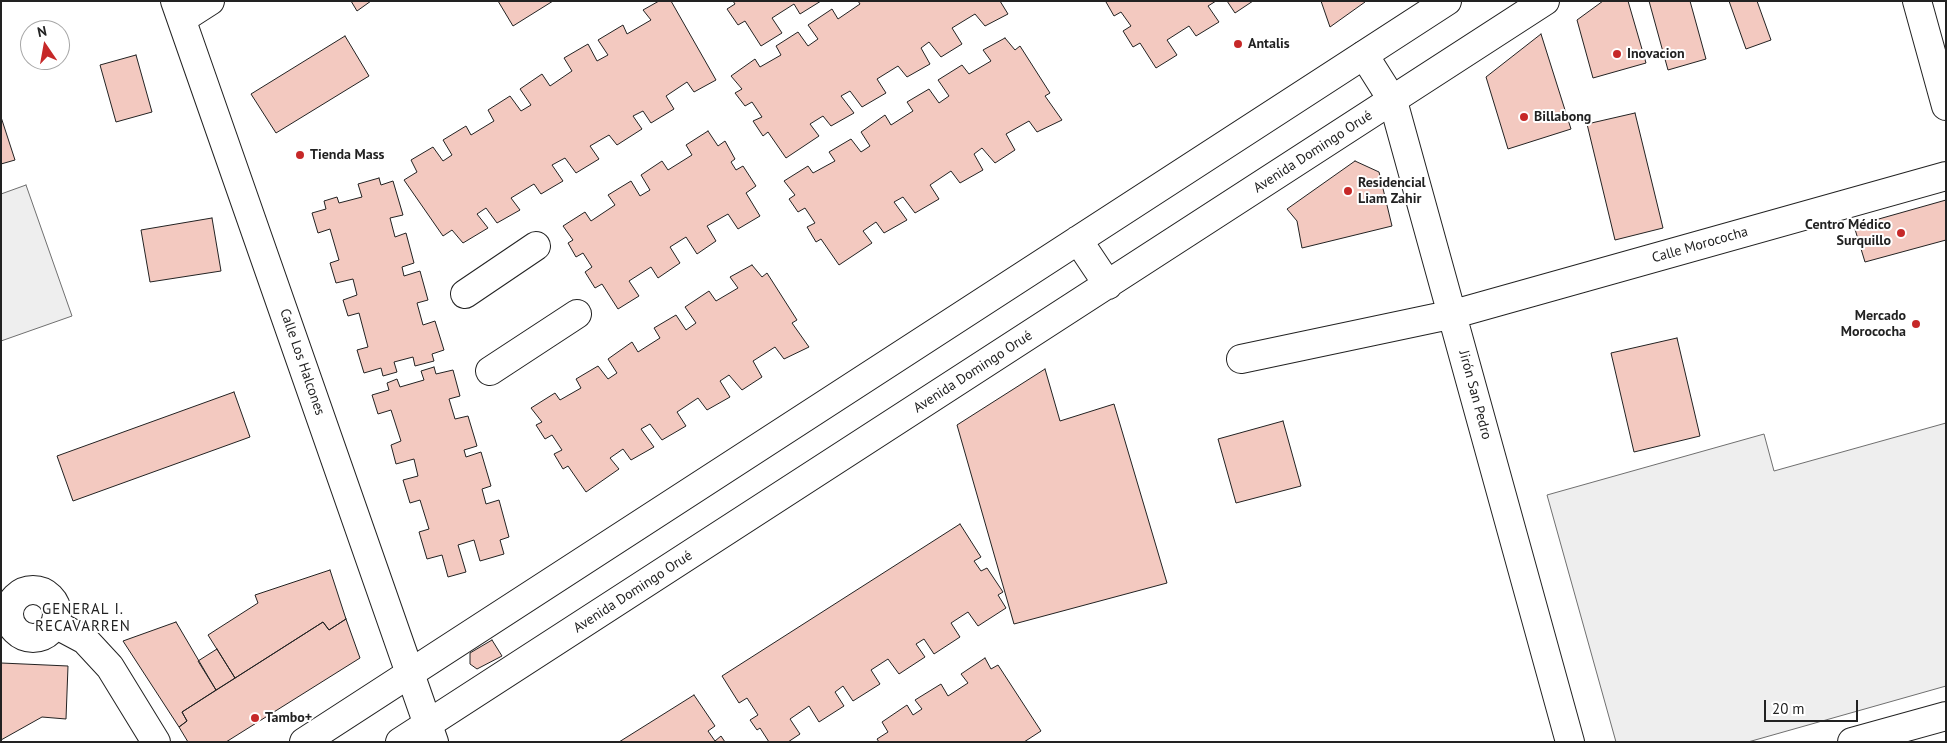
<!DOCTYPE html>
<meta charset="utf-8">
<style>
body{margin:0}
#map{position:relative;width:1947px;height:743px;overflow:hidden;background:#fff;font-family:"PT Sans",sans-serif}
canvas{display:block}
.frame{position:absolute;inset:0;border:2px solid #222;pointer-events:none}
.north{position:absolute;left:20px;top:20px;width:50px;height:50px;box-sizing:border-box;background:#fff;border:1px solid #a7a7a7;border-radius:50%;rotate:348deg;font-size:14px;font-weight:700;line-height:20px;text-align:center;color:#222}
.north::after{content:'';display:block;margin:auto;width:18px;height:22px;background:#c62828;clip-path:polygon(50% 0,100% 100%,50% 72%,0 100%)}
.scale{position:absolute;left:1764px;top:700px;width:94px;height:22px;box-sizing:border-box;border:2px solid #222;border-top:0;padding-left:6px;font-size:15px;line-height:18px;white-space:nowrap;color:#222;-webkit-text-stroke:4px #fff;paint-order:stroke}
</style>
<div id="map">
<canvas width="1947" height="743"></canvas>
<div class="frame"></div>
<div class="north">N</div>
<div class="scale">20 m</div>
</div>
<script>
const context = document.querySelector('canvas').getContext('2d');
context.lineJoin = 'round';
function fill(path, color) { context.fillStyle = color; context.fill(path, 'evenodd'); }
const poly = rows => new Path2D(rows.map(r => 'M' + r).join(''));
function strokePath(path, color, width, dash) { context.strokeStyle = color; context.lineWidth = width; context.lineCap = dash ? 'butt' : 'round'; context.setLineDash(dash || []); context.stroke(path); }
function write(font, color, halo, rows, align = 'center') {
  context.font = font + ' "PT Sans",sans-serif'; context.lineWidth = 4; context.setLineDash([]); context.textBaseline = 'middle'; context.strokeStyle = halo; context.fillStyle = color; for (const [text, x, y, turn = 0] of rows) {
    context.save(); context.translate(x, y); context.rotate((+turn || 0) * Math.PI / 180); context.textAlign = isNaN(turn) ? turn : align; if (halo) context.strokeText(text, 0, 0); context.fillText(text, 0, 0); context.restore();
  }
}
const green = poly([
 [26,185,72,316,1,341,1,194,26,185],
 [1946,423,1946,686,1748,742,1616,742,1547,495,1764,434,1774,471,1946,423]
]);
const building = poly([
 [351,1,371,1,357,11,351,1],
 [498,1,553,1,513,26,498,1],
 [659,1,671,1,716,80,694,92,687,82,666,96,674,109,651,123,643,111,633,116,642,129,617,145,609,135,590,146,599,159,576,173,565,158,552,165,563,181,541,194,534,184,511,198,520,210,497,223,486,208,477,214,488,228,463,243,452,230,443,236,404,180,417,172,411,160,433,147,443,161,452,155,443,140,466,126,471,135,494,121,488,110,510,96,521,111,531,105,520,89,542,74,550,86,572,71,564,58,588,44,597,61,608,55,598,40,623,25,627,34,651,20,643,10,659,1],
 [733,1,821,1,800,14,794,4,772,18,782,33,761,46,745,21,738,25,727,9,735,4,733,1],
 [858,1,1000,1,1008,14,985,26,975,14,952,28,962,44,941,57,929,42,921,48,930,64,907,77,898,66,877,79,886,93,862,107,850,91,841,96,854,113,831,126,823,116,810,124,819,136,786,158,768,132,763,136,753,121,762,117,752,102,745,106,735,93,742,89,731,76,755,59,760,67,781,55,776,46,798,32,808,46,818,39,808,25,832,9,838,19,860,4,858,1],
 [1108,1,1216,1,1208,6,1219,22,1196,36,1189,26,1167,40,1177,55,1156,68,1140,43,1133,47,1123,31,1131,26,1121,12,1114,16,1106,2,1108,1],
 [1227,1,1253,1,1235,13,1227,1],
 [1321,1,1365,1,1365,2,1330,27,1321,1],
 [1603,1,1628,1,1646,63,1593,78,1577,20,1603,1],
 [1649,1,1690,1,1706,59,1668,70,1649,1],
 [1729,1,1757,1,1771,40,1746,49,1729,1],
 [1541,34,1571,129,1508,149,1486,77,1541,34],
 [345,36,369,76,276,133,251,94,345,36],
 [1005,38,1015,50,1020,46,1050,93,1045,96,1062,120,1037,132,1029,121,1006,134,1015,150,995,163,982,148,974,154,983,170,960,183,951,171,930,185,939,199,915,213,903,197,894,202,907,220,884,233,876,222,863,231,872,243,839,265,821,239,816,242,807,227,815,223,805,208,798,212,789,199,795,195,784,181,808,166,813,173,835,161,829,152,851,139,861,152,870,146,861,132,885,115,891,125,913,111,907,102,929,89,939,103,949,96,938,80,962,65,969,74,991,61,983,50,1005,38],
 [136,55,152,112,116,122,100,65,136,55],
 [1635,113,1663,228,1615,240,1587,124,1635,113],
 [1,117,15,160,1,164,1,117],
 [708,131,718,146,725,141,735,159,731,162,736,170,743,166,756,186,746,193,760,216,738,229,728,214,707,226,716,241,697,254,686,237,670,247,680,263,658,278,651,267,629,281,639,296,618,309,602,284,595,288,585,272,592,267,583,253,576,257,568,243,573,240,563,226,585,212,591,221,615,205,608,195,631,181,640,196,650,190,641,175,662,161,668,170,692,155,686,145,708,131],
 [1355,161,1379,172,1392,226,1302,248,1297,221,1287,209,1355,161],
 [379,178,381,185,393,181,403,215,390,218,395,237,406,233,414,263,402,267,404,276,420,271,428,300,417,303,423,325,435,321,444,350,432,354,434,361,415,366,413,357,394,362,397,372,383,376,381,368,364,373,357,350,368,347,359,313,348,316,343,300,357,295,353,279,336,283,330,263,339,260,330,229,318,233,312,213,326,209,324,201,337,197,339,203,362,197,358,184,379,178],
 [1946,200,1946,240,1865,262,1854,226,1946,200],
 [212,218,221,271,150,282,141,230,212,218],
 [752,265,762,277,767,273,797,320,792,323,809,347,784,359,775,347,753,361,762,377,742,390,729,375,720,381,730,397,707,410,698,398,677,412,686,426,662,440,650,424,641,429,654,447,631,460,623,449,610,458,619,469,586,492,568,466,563,469,554,454,562,450,552,435,545,439,536,425,542,422,531,408,555,393,560,400,581,388,576,379,598,366,608,379,617,373,608,359,632,342,638,352,660,338,654,328,676,315,686,330,696,323,685,307,709,291,716,301,738,288,730,277,752,265],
 [1677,338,1700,436,1634,452,1611,353,1677,338],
 [434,367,436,374,453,370,460,396,449,399,455,419,468,416,477,446,464,450,466,457,481,452,491,486,482,489,486,504,499,500,509,537,500,540,504,554,480,561,474,540,458,545,466,572,448,577,442,555,427,559,419,532,429,529,420,500,410,503,403,480,418,476,414,459,396,464,391,445,401,441,391,410,378,414,372,395,389,390,387,383,397,379,400,387,424,380,421,371,434,367],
 [1045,369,1060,421,1114,404,1167,583,1014,624,957,425,1045,369],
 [234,392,250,437,73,501,57,456,234,392],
 [1283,421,1301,486,1236,503,1218,439,1283,421],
 [960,524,981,557,974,561,981,571,987,568,1003,592,998,595,1006,608,978,626,968,612,951,623,960,637,934,654,924,639,916,644,925,657,899,674,888,659,871,670,880,684,853,701,843,686,835,692,844,706,819,722,809,706,790,719,800,734,788,742,769,742,760,728,757,730,750,720,758,715,747,698,739,703,722,676,960,524],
 [330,570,346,619,329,630,323,622,235,678,208,635,258,603,255,595,330,570],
 [346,619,360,658,226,742,188,742,179,727,187,721,182,712,323,622,329,630,346,619],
 [176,622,216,690,182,712,187,721,179,727,123,641,176,622],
 [492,640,502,656,477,669,470,664,470,653,492,640],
 [217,649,235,678,216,690,198,661,217,649],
 [985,658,991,669,998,665,1041,731,1024,742,879,742,877,739,888,732,882,722,907,705,913,715,922,709,915,700,941,684,948,696,968,683,961,674,985,658],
 [1,663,68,666,66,719,42,717,1,740,1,663],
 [694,695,715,726,708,731,715,741,721,736,725,742,619,742,694,695]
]);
const minor = poly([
 [175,1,434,742],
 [1917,1,1946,106],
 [182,19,210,1],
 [1364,55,1393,101,1570,742],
 [465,294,536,246],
 [1241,359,1454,314,1946,176],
 [490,371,577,314],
 '9 614a24 24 0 1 1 48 0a24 24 0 1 1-48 0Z',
 [55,624,85,640,110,667,156,742],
 [1852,742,1946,716]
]);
const major = poly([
 [1078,240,1108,285],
 [304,742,1447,1],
 [400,742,1545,1]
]);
const markers = [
 [1238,44,5,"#c62828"],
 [1617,54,5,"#c62828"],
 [1524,117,5,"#c62828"],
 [300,155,5,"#c62828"],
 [1348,191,5,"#c62828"],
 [1901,233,5,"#c62828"],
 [1916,324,5,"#c62828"],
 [255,718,5,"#c62828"]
];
const poiNames = [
 ["Antalis",1248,44],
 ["Inovacion",1627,54],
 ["Billabong",1534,117],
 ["Tienda Mass",310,155],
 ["Residencial",1358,183],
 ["Liam Zahir",1358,199],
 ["Centro Médico",1891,225,"right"],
 ["Surquillo",1891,241,"right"],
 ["Mercado",1906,316,"right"],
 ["Morococha",1906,332,"right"],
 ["Tambo+",265,718]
];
const streetNames = [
 ["Avenida Domingo Orué",1313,152,-33],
 ["Calle Morococha",1700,245,-16],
 ["Calle Los Halcones",302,362,71],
 ["Avenida Domingo Orué",973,372,-33],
 ["Jirón San Pedro",1475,395,75],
 ["Avenida Domingo Orué",633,592,-33]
];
const neighbourhoodNames = [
 ["GENERAL I.",83,610],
 ["RECAVARREN",83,627]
];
fill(green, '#eee');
strokePath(green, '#6f6f6f', 1);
fill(building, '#f3c9c0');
strokePath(building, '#222', 1);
strokePath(minor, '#222', 30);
strokePath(major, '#222', 30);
strokePath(minor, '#fff', 28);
strokePath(major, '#fff', 28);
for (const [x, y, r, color] of markers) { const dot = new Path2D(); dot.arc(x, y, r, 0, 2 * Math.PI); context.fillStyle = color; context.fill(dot); strokePath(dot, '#fff', 2); }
write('bold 14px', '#222', '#fff', poiNames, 'left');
write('14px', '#222', '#fff', streetNames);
context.letterSpacing = '1px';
write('15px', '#222', '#fff', neighbourhoodNames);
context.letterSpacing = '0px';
</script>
